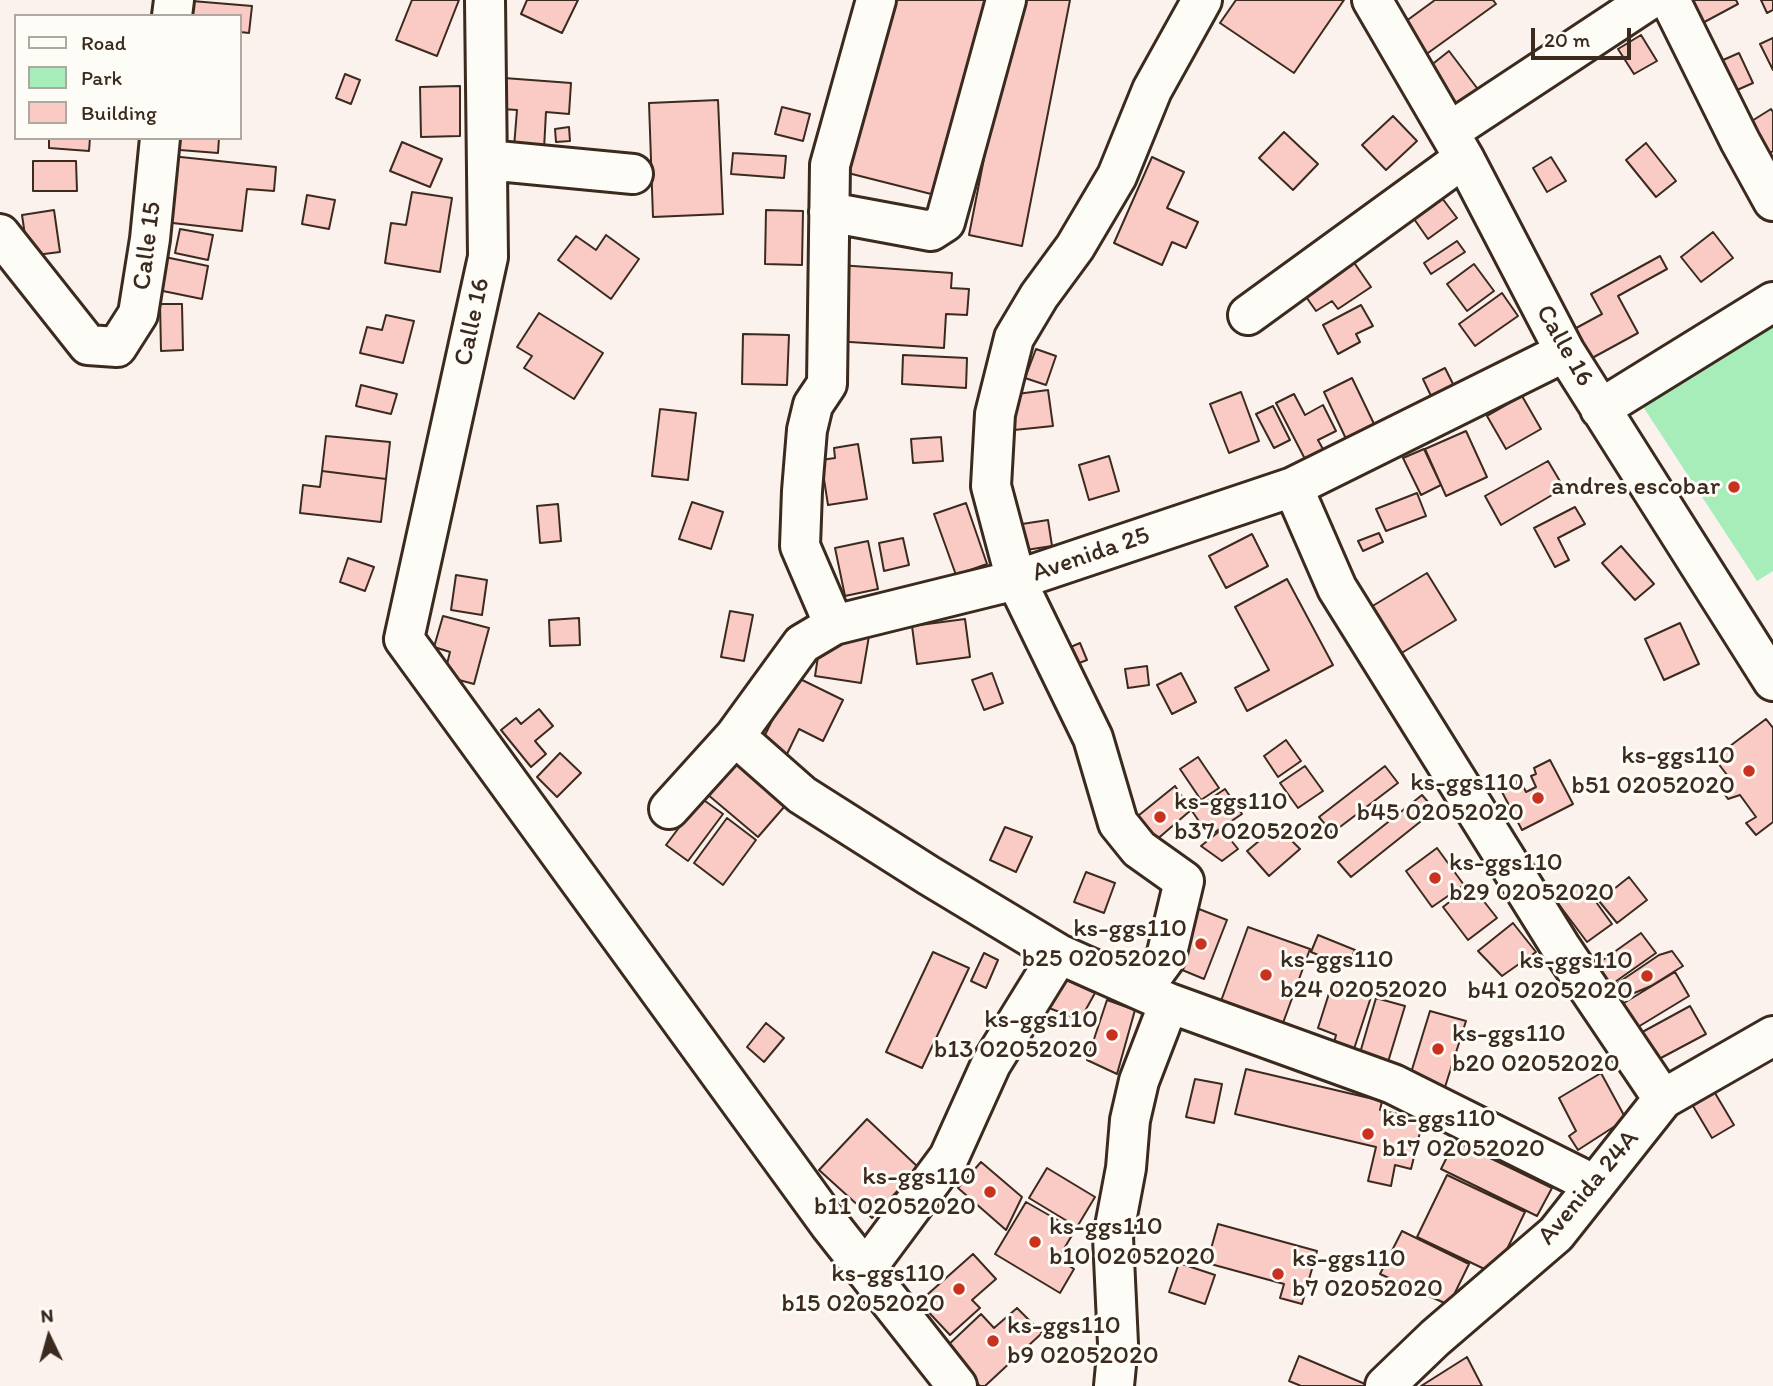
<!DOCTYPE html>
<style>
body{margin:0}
#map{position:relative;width:1773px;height:1386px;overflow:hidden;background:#fcf2ed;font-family:Itim,sans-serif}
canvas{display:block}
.legend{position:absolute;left:14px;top:14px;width:228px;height:126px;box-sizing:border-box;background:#fdfcf7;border:2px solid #afa8a0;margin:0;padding:9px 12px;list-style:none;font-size:21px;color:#3b2a1e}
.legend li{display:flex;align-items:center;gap:14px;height:35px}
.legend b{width:35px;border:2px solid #afa8a0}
.north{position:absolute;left:14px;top:1302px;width:70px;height:70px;-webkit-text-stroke:5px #fdfcf7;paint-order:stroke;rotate:355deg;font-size:19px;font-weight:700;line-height:28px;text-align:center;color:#3b2a1e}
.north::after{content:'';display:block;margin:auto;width:24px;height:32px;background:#3b2a1e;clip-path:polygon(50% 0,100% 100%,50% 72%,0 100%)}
.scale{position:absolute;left:1531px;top:28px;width:100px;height:32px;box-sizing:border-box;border:4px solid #3b2a1e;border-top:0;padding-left:9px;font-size:21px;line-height:24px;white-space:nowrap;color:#3b2a1e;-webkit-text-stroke:5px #fdfcf7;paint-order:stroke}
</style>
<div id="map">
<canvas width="1773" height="1386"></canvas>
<ul class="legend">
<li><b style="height:9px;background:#fdfcf7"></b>Road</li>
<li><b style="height:19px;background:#a6edb9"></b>Park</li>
<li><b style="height:19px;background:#facac5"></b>Building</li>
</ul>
<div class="north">N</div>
<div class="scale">20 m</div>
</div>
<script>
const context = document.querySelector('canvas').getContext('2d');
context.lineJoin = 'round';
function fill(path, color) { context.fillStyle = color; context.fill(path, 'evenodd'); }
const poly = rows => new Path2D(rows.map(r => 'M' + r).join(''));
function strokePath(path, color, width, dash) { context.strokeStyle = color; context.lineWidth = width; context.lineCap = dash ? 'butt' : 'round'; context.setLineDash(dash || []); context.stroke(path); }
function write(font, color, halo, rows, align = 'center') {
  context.font = font + ' Itim,sans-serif'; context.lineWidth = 6; context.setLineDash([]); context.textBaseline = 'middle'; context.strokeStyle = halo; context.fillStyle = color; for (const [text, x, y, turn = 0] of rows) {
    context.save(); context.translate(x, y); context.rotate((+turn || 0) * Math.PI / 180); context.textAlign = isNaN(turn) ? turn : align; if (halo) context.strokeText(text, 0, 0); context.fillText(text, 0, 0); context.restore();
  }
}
const green = poly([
 [1773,316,1773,571,1757,581,1640,402]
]);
const building = poly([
 [180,0,252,6,249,33,240,32,240,16,179,16,180,0],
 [412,0,459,0,437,56,396,40,412,0],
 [527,0,578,0,562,33,521,14,527,0],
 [892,0,990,0,939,196,848,173,892,0],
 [1015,0,1070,0,1022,246,969,235,1015,0],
 [1236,0,1344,0,1294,73,1220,23,1236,0],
 [1435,0,1493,0,1496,4,1421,58,1398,27,1435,0],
 [1691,0,1736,0,1738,4,1697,26,1691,0],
 [1761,0,1773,0,1773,10,1767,13,1761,0],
 [1641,35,1657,61,1634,74,1618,49,1641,35],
 [1773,38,1773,70,1760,44,1773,38],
 [1449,51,1480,92,1451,115,1420,74,1449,51],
 [1739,53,1753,83,1728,94,1714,64,1739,53],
 [345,74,360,80,351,104,336,98,345,74],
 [504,78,571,83,569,114,546,112,544,149,514,147,517,110,502,109,504,78],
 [460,86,460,136,421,137,420,87,460,86],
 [718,100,723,214,653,217,649,103,718,100],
 [782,107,810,114,803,141,775,134,782,107],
 [1771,109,1773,112,1773,151,1759,160,1739,129,1771,109],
 [1393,116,1417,141,1386,170,1362,145,1393,116],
 [569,127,570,141,556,142,555,129,569,127],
 [1284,132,1318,164,1293,190,1259,158,1284,132],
 [49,138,90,138,89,151,49,148,49,138],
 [168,138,219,138,218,153,167,149,168,138],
 [402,142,442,159,430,187,390,171,402,142],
 [1646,143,1676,181,1656,197,1626,160,1646,143],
 [733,153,786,156,784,178,731,174,733,153],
 [171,156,276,167,274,191,247,189,242,231,164,222,171,156],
 [1152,157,1184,172,1167,208,1198,222,1186,248,1172,242,1162,265,1114,243,1152,157],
 [1551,157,1566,181,1547,192,1533,168,1551,157],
 [33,161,76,161,77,191,33,191,33,161],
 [1433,186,1457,218,1428,239,1405,206,1433,186],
 [412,192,452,198,440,272,385,263,391,223,406,225,412,192],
 [307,195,335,200,329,229,302,224,307,195],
 [54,210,60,252,28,256,22,215,54,210],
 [766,210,803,211,802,265,765,264,766,210],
 [180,229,213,235,208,260,175,253,180,229],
 [1713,232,1733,258,1701,282,1681,257,1713,232],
 [606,235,639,259,611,299,558,260,576,236,596,250,606,235],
 [1457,241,1465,252,1431,274,1424,263,1457,241],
 [1346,251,1371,287,1338,309,1332,301,1316,311,1297,284,1346,251],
 [1660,256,1667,269,1618,296,1638,333,1583,363,1567,333,1602,314,1591,294,1660,256],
 [165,257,208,266,202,299,158,290,165,257],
 [1474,264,1494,291,1467,311,1447,284,1474,264],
 [839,265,952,273,951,288,969,289,967,315,946,314,944,348,834,341,839,265],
 [1502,293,1518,316,1475,346,1459,324,1502,293],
 [160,304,182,304,183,350,161,351,160,304],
 [1361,305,1373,326,1356,334,1360,342,1338,354,1323,325,1361,305],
 [539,313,603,353,574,399,524,368,532,356,517,347,539,313],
 [386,315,414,321,403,363,360,353,367,327,382,330,386,315],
 [743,334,789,335,787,385,742,384,743,334],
 [1036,349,1056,356,1046,385,1025,378,1036,349],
 [903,355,967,358,966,388,902,384,903,355],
 [1445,368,1455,388,1433,400,1423,379,1445,368],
 [1352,378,1376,428,1347,441,1324,392,1352,378],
 [361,385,397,394,391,414,356,406,361,385],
 [1048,390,1053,426,1014,430,1009,395,1048,390],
 [1241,392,1259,441,1229,453,1210,404,1241,392],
 [1294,394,1305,415,1323,405,1336,431,1318,440,1324,451,1306,461,1276,403,1294,394],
 [1522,396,1541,429,1506,449,1487,416,1522,396],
 [1273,406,1290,440,1274,448,1256,414,1273,406],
 [660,409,696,413,688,480,652,476,660,409],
 [1466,431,1487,477,1446,496,1425,449,1466,431],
 [326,436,390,442,386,479,322,471,326,436],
 [941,437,943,461,913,463,911,439,941,437],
 [858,444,867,499,828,505,821,460,835,458,834,448,858,444],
 [1424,449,1441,485,1421,495,1403,458,1424,449],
 [1109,456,1119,491,1089,500,1079,465,1109,456],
 [1548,461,1564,488,1501,525,1485,496,1548,461],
 [322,471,386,479,381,522,300,513,303,485,320,487,322,471],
 [1417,493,1426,516,1386,531,1376,509,1417,493],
 [692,502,723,512,711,549,679,539,692,502],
 [966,503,987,564,956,575,934,514,966,503],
 [558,504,561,541,540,543,537,506,558,504],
 [1575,507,1585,524,1558,538,1569,560,1555,567,1534,528,1575,507],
 [1048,520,1052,546,1026,550,1022,524,1048,520],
 [1379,533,1383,542,1363,551,1358,541,1379,533],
 [1252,534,1268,566,1226,588,1209,556,1252,534],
 [903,538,909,565,884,571,879,543,903,538],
 [868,541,878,589,845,596,835,548,868,541],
 [1621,546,1654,584,1635,600,1602,563,1621,546],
 [348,558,374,567,365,591,340,582,348,558],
 [1427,573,1456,620,1390,660,1361,613,1427,573],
 [456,575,487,580,482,615,451,610,456,575],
 [1287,579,1333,665,1247,711,1235,688,1269,670,1235,607,1287,579],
 [730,611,753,615,744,661,721,657,730,611],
 [443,616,489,628,474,684,444,676,450,652,434,647,443,616],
 [579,618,580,645,550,646,549,620,579,618],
 [965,619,970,657,917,664,912,626,965,619],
 [1680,623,1699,664,1664,680,1645,639,1680,623],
 [870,630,861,683,815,676,821,637,870,630],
 [1080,643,1087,660,1066,668,1059,652,1080,643],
 [1147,666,1149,685,1128,688,1125,669,1147,666],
 [992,673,1003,703,984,710,972,680,992,673],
 [1181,673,1196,702,1172,714,1157,685,1181,673],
 [794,676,843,700,823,741,799,729,787,754,762,741,794,676],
 [539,709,553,726,535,741,546,754,531,767,501,730,516,718,521,724,539,709],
 [1766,719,1773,728,1773,822,1756,835,1746,823,1756,817,1740,795,1728,799,1723,792,1734,784,1714,758,1766,719],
 [1286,740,1301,761,1278,777,1264,756,1286,740],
 [560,753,581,773,557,797,537,777,560,753],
 [741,755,791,799,758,837,707,794,741,755],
 [1198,757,1219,788,1201,800,1180,769,1198,757],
 [1550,760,1573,804,1522,830,1502,792,1517,785,1518,776,1526,792,1536,787,1531,776,1536,774,1534,768,1550,760],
 [1305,766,1323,791,1298,808,1280,783,1305,766],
 [1385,766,1398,783,1332,833,1319,817,1385,766],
 [1175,786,1191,810,1147,848,1128,824,1175,786],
 [1225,789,1242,814,1209,836,1192,811,1225,789],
 [1422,795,1435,810,1351,877,1338,862,1422,795],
 [701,798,723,814,688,861,666,845,701,798],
 [727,818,756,840,723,885,694,863,727,818],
 [1277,826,1300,849,1269,876,1247,851,1277,826],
 [1005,827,1032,837,1016,872,990,860,1005,827],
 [1222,829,1238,849,1222,861,1201,846,1222,829],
 [1437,848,1464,885,1432,907,1406,871,1437,848],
 [1086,872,1115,883,1104,913,1074,902,1086,872],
 [1629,877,1647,900,1617,923,1599,901,1629,877],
 [1583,884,1612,924,1587,942,1557,902,1583,884],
 [1471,885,1497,918,1468,940,1443,907,1471,885],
 [1199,909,1227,920,1204,979,1175,967,1199,909],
 [1513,923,1536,952,1502,976,1478,951,1513,923],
 [1248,927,1310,949,1283,1023,1221,1001,1248,927],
 [1641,933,1656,953,1608,987,1593,967,1641,933],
 [1318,935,1355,950,1347,967,1311,952,1318,935],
 [1672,951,1683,966,1651,986,1632,994,1614,1007,1606,991,1659,955,1672,951],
 [933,952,969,968,922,1068,886,1052,933,952],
 [984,953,998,960,986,988,971,981,984,953],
 [1675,972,1689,996,1633,1030,1619,1006,1675,972],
 [1060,977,1095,993,1080,1020,1049,1008,1060,977],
 [1332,984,1371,997,1354,1049,1334,1043,1336,1035,1318,1028,1332,984],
 [1376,998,1405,1006,1388,1062,1360,1053,1376,998],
 [1107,1000,1135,1010,1117,1074,1087,1060,1107,1000],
 [1690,1006,1706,1034,1659,1059,1635,1036,1690,1006],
 [1430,1011,1466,1021,1445,1087,1410,1076,1430,1011],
 [766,1023,784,1038,764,1062,747,1047,766,1023],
 [1246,1069,1382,1101,1380,1110,1423,1120,1411,1169,1395,1165,1391,1186,1368,1181,1376,1147,1235,1114,1246,1069],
 [1601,1073,1626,1119,1578,1150,1569,1136,1576,1131,1559,1098,1601,1073],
 [1195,1079,1222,1084,1214,1123,1186,1117,1195,1079],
 [1712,1088,1734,1125,1712,1138,1690,1101,1712,1088],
 [867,1119,919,1168,872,1218,819,1170,867,1119],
 [1455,1141,1552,1188,1537,1216,1441,1169,1455,1141],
 [981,1162,1022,1197,1006,1230,958,1188,981,1162],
 [1047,1168,1095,1197,1077,1227,1029,1198,1047,1168],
 [1447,1175,1525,1212,1495,1274,1417,1237,1447,1175],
 [1026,1202,1075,1230,1058,1259,1074,1269,1060,1293,995,1254,1026,1202],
 [1218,1224,1317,1251,1302,1304,1280,1298,1284,1284,1207,1263,1218,1224],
 [1402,1231,1469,1264,1449,1305,1380,1274,1402,1231],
 [973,1254,996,1279,972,1300,980,1308,950,1335,919,1302,973,1254],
 [1179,1263,1215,1275,1205,1304,1169,1292,1179,1263],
 [1017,1308,1042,1333,985,1386,980,1386,945,1348,981,1314,994,1328,1017,1308],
 [1299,1356,1365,1384,1365,1386,1301,1386,1289,1381,1299,1356],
 [1467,1357,1482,1386,1421,1386,1467,1357]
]);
const minor = poly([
 [485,0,488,257,404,639,830,1225,957,1386],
 [1372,0,1464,158,1565,352,1773,681],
 [1670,0,1740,141,1773,201],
 [172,16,174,0],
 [1449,132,1649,0],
 [487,160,633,174],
 [829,212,931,231,945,222,1006,0],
 [0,234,88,345,117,347,138,314,150,239,160,138],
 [1248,315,1464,158],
 [1600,409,1773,302],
 [1293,487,1337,588,1560,946,1663,1099],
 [834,625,800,546,802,491,807,430,813,405,827,384,830,165,876,0],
 [735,736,802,795,928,875,1059,954,1169,1003,1393,1084,1595,1185],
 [669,809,735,736,802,644,834,625,1016,580,1293,487,1565,352],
 [1142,990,1166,957,1184,881,1139,849,1118,823,1093,738,1016,580,991,486,995,414,1014,338,1039,296,1075,247,1117,176,1152,90,1202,0],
 [865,1270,949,1157,991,1064,1059,954],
 [1114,1386,1118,1344,1113,1237,1126,1168,1130,1120,1139,1081,1169,1003],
 [1385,1386,1435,1338,1556,1234,1663,1099,1773,1036]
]);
const markers = [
 [1734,487,7,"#c8321e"],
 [1749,771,7,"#c8321e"],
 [1538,798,7,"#c8321e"],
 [1160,817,7,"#c8321e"],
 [1435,878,7,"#c8321e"],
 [1201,944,7,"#c8321e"],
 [1266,975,7,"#c8321e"],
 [1647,976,7,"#c8321e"],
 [1112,1035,7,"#c8321e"],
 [1438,1049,7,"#c8321e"],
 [1368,1134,7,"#c8321e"],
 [990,1192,7,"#c8321e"],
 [1035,1242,7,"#c8321e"],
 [1278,1274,7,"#c8321e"],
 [959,1289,7,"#c8321e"],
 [993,1341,7,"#c8321e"]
];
const streetNames = [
 ["Calle 15",148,246,-83],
 ["Calle 16",473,322,-78],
 ["Calle 16",1564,346,60],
 ["Avenida 25",1091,555,-19],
 ["Avenida 24A",1589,1188,-50]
];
const poiNames = [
 ["andres escobar",1720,487],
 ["ks-ggs110",1735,756],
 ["b51 02052020",1735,786],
 ["ks-ggs110",1524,783],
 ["b45 02052020",1524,813],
 ["ks-ggs110",1174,802,"left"],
 ["b37 02052020",1174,832,"left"],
 ["ks-ggs110",1449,863,"left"],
 ["b29 02052020",1449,893,"left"],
 ["ks-ggs110",1187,929],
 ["b25 02052020",1187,959],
 ["ks-ggs110",1280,960,"left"],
 ["b24 02052020",1280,990,"left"],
 ["ks-ggs110",1633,961],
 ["b41 02052020",1633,991],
 ["ks-ggs110",1098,1020],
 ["b13 02052020",1098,1050],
 ["ks-ggs110",1452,1034,"left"],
 ["b20 02052020",1452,1064,"left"],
 ["ks-ggs110",1382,1119,"left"],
 ["b17 02052020",1382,1149,"left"],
 ["ks-ggs110",976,1177],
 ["b11 02052020",976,1207],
 ["ks-ggs110",1049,1227,"left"],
 ["b10 02052020",1049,1257,"left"],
 ["ks-ggs110",1292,1259,"left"],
 ["b7 02052020",1292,1289,"left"],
 ["ks-ggs110",945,1274],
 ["b15 02052020",945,1304],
 ["ks-ggs110",1007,1326,"left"],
 ["b9 02052020",1007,1356,"left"]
];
fill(green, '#a6edb9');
fill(building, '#facac5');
strokePath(building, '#3b2a1e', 2);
strokePath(minor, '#3b2a1e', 44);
strokePath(minor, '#fdfcf7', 38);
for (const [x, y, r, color] of markers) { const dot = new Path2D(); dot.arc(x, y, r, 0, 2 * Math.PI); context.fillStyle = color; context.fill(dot); strokePath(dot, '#fdfcf7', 2.5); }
write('26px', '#3b2a1e', '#fdfcf7', streetNames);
write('26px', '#3b2a1e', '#fdfcf7', poiNames, 'right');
</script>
